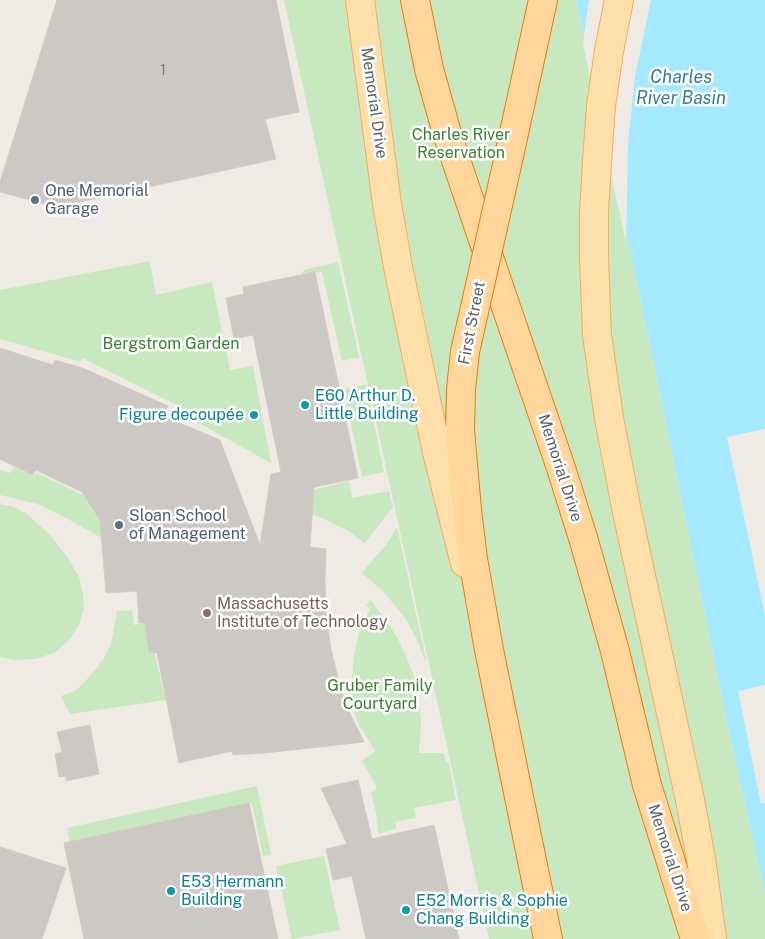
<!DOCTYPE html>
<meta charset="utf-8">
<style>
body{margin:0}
canvas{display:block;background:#efebe4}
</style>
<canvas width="765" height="939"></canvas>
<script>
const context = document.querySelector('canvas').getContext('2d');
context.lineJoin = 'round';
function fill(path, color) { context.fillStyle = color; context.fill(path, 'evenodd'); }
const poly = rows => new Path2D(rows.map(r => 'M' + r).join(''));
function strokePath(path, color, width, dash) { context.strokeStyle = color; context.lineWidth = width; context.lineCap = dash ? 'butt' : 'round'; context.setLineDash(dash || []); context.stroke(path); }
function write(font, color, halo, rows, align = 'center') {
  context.font = font + ' "Public Sans",sans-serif'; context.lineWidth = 5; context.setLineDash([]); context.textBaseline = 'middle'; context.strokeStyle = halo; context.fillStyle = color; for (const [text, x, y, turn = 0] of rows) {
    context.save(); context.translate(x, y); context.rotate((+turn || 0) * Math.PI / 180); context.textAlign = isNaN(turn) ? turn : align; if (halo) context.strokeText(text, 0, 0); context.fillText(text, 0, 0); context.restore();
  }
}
const green = poly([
 [284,0,576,0,636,277,729,731,765,893,765,939,489,939],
 [150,261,156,295,212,282,230,370,253,366,271,463,179,412,181,407,82,358,81,362,0,339,0,290],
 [338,262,359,357,342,361,322,272,302,274,304,270],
 [366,384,384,472,362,477,344,389],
 [14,467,34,476,36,473,109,507,102,538,66,518,37,504,0,495,0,470,10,473],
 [349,481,352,498,389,491,393,507,365,543,345,529,315,515,306,512,296,494],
 [0,504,14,507,27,514,49,534,68,558,79,577,83,593,84,609,79,624,71,638,56,652,36,659,13,660,0,657],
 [397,527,426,660,425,661,418,642,405,618,382,590,362,573,375,557,386,545],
 [371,600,392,629,400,643,406,656,415,679,421,721,419,753,444,753,446,762,449,763,456,800,414,808,416,818,396,821,396,829,378,834,376,813,371,793,377,788,362,761,375,751,357,721,353,706,351,691,354,656,360,627,370,610,366,605],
 [132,610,134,625,147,623,166,700,70,714,61,696,72,692,79,688,96,669,106,655,112,640,117,611],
 [257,786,271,855,263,856,252,803,70,842,67,828],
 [324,856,340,930,292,939,276,866]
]);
const water = poly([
 [576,0,765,0,765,893,729,731,636,277]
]);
const pier = poly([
 [589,0,651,0,635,76,628,145,626,243,583,44],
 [765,429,765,615,727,437],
 [765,685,765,803,761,804,738,691]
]);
const building = poly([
 [57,0,276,0,299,112,265,119,276,159,57,207,0,192,0,182,57,0],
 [315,272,358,478,314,487,310,547,326,549,325,582,326,615,331,649,340,686,350,714,364,742,265,753,233,755,232,751,179,763,157,653,149,652,145,623,139,623,137,591,106,593,100,520,82,492,36,470,33,475,0,459,0,348,53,365,55,360,85,369,168,406,163,416,220,440,260,545,271,474,281,472,253,335,234,339,226,298,244,294,243,287,315,272],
 [90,725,99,774,66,781,66,776,59,777,55,754,62,752,57,732,90,725],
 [358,780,372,839,434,825,459,939,366,939,352,876,333,880,326,849,347,844,321,788,358,780],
 [249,803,278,939,84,939,64,843,249,803],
 [0,847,66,868,42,939,0,939,0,847]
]);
const primary = poly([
 [360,0,387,204,398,267,437,452,465,563],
 [619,0,609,51,601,106,597,162,594,212,594,256,597,335,609,418,627,512,690,800,701,859,712,939]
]);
const trunk = poly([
 [415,0,429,69,448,137,561,468,584,541,615,651,647,785,695,939],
 [509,156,543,0],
 [465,352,461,389,460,430,467,510,473,559,489,650,548,939]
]);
const trunkBridge = poly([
 [465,352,509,156]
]);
const markers = [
 [35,200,5,"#5c6f8a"],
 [305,405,5,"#0f9aa8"],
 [254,415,5,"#0f9aa8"],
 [119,525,5,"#5c6f8a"],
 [207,613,5,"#8d6e63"],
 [171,891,5,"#0f9aa8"],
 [406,910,5,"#0f9aa8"]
];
const numberNames = [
 ["1",163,71]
];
const streetNames = [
 ["Memorial Drive",374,103,82],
 ["First Street",472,323,-79],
 ["Memorial Drive",560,468,72],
 ["Memorial Drive",670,858,72]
];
const parkNames = [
 ["Charles River",461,135],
 ["Reservation",461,153],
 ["Bergstrom Garden",171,344],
 ["Gruber Family",380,686],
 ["Courtyard",380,704]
];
const serviceNames = [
 ["One Memorial",45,191],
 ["Garage",45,209],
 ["Sloan School",129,516],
 ["of Management",129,534]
];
const cultureNames = [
 ["E60 Arthur D.",315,396],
 ["Little Building",315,414],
 ["Figure decoupée",244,415,"right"],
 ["E53 Hermann",181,882],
 ["Building",181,900],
 ["E52 Morris & Sophie",416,901],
 ["Chang Building",416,919]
];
const educationNames = [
 ["Massachusetts",217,604],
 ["Institute of Technology",217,622]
];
const waterNames = [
 ["Charles",681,77],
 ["River Basin",681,98]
];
fill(green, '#c8e8c0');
fill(water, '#a5e9ff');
fill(pier, '#efebe4');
fill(building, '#ccc8c3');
strokePath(building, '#d5cbc2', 1);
strokePath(primary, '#f8aa54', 30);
strokePath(trunk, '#f47700', 30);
strokePath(primary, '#ffe0aa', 28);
strokePath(trunk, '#ffd69b', 28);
strokePath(trunkBridge, '#f47700', 30, []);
strokePath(trunkBridge, '#ffd69b', 28);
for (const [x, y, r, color] of markers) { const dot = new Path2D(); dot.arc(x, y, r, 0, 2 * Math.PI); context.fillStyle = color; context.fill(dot); strokePath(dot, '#fff', 2); }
write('14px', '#787c7d', null, numberNames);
write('16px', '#5c6266', '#fff', streetNames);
write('16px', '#3b8230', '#fff', parkNames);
write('16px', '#4e5e75', '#fff', serviceNames, 'left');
write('16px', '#0d838f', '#fff', cultureNames, 'left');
write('16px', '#785e54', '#fff', educationNames, 'left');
write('italic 18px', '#347b9b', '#fff', waterNames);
</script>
